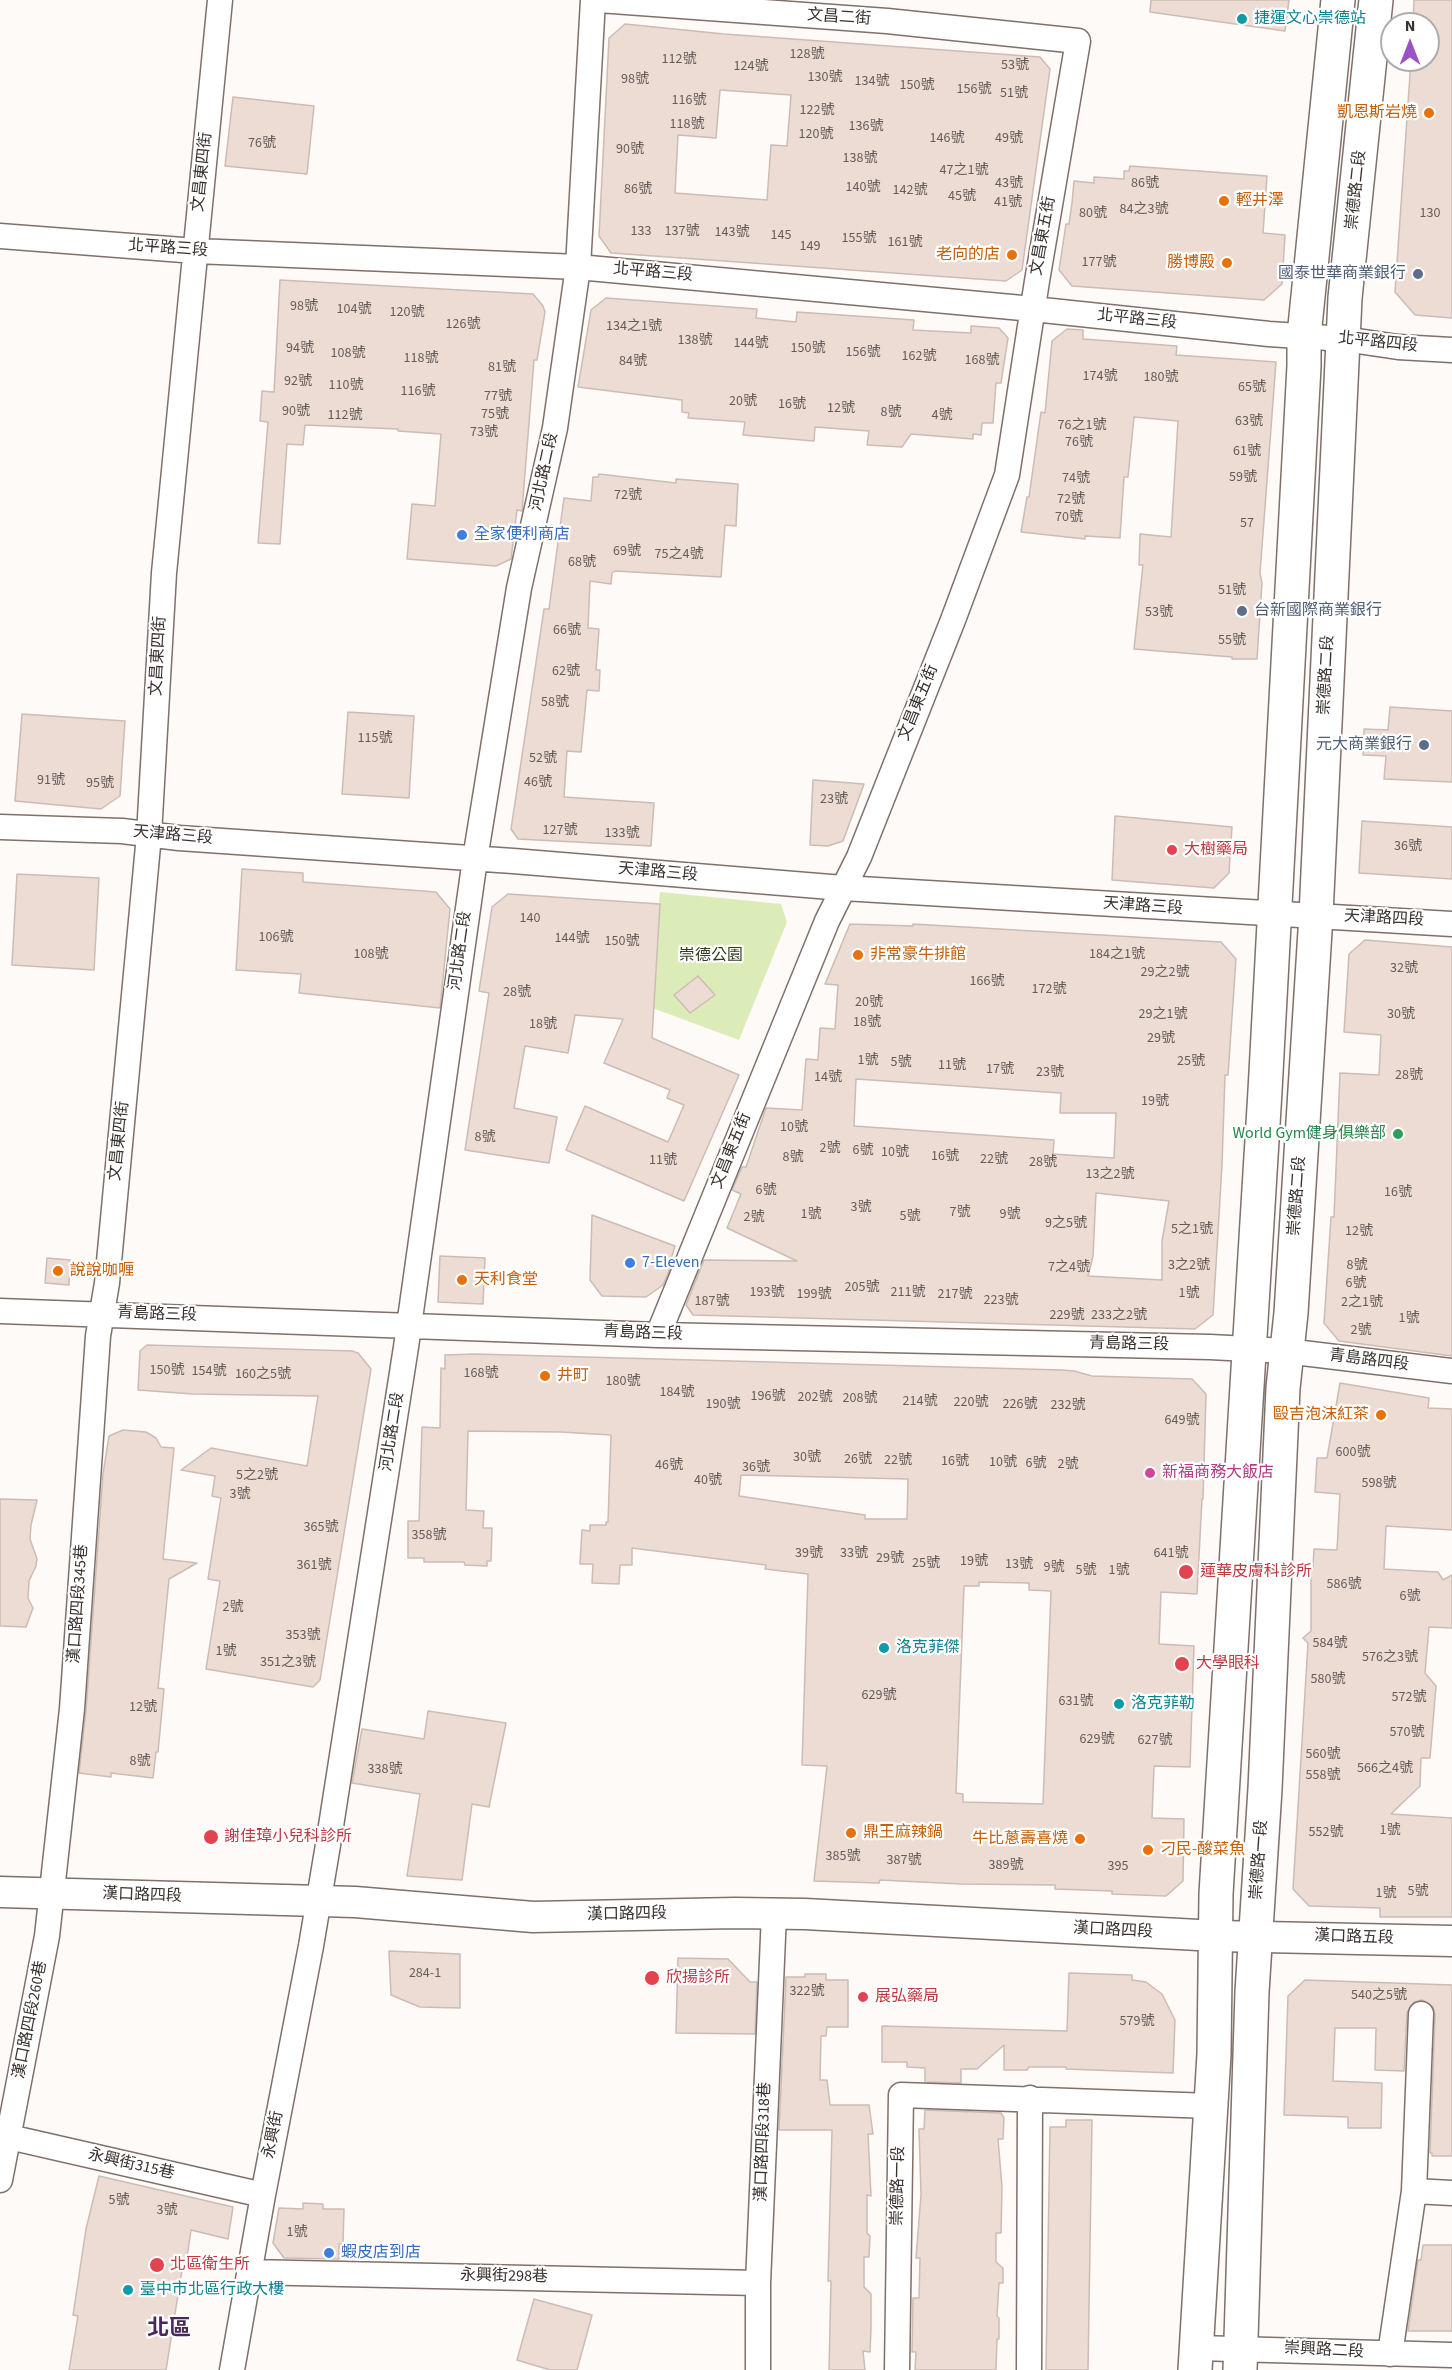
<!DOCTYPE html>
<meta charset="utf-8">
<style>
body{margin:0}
#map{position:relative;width:1452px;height:2370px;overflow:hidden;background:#fdfaf8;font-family:"Source Sans 3",sans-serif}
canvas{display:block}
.north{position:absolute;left:1380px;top:12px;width:60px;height:60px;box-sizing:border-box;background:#fff;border:2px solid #afadab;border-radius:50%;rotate:0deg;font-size:16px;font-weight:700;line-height:24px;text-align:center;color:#38312e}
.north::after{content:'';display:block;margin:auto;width:21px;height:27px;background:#9953c7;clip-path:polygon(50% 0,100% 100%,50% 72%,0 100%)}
</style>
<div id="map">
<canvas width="1452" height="2370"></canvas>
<div class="north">N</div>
</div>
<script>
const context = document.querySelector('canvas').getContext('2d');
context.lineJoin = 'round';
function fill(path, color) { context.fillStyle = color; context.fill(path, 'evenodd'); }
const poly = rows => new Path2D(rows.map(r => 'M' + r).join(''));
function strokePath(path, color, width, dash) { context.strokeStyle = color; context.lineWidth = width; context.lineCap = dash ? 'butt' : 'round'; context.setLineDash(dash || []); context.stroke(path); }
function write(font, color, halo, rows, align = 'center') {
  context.font = font + ' "Source Sans 3","Noto Sans TC",sans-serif'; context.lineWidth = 4.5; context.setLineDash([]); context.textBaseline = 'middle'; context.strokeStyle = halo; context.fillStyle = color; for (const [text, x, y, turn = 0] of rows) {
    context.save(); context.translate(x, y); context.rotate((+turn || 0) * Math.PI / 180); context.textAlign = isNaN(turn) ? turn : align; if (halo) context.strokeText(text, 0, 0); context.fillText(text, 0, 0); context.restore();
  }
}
const green = poly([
 [660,892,781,904,787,922,739,1040,647,1006]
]);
const building = poly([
 [1151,0,1289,0,1285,31,1150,12,1151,0],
 [1414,0,1452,0,1452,318,1415,315,1395,292,1411,60,1428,60,1428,24,1413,24,1414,0],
 [625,24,724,34,1040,57,1050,69,1022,270,1006,281,611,253,599,236,609,38,625,24],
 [720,90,791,95,787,146,771,145,767,200,675,193,678,135,716,138,720,90],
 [233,97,314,106,307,174,225,166,233,97],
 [1130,166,1267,176,1263,233,1285,235,1282,284,1264,300,1072,286,1059,270,1066,224,1069,224,1072,203,1074,181,1094,183,1094,177,1124,179,1124,171,1129,171,1130,166],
 [280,280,533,294,543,306,545,312,537,360,534,360,522,511,517,510,511,559,496,566,407,559,412,504,435,506,441,434,398,431,398,429,305,425,303,445,287,444,280,544,258,543,268,422,260,421,262,391,274,392,280,280],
 [606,298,757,309,756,318,796,322,797,312,914,320,913,330,971,333,971,326,999,328,1008,338,1001,383,996,383,993,423,982,423,981,435,973,434,973,439,911,434,902,447,867,445,869,431,815,427,814,441,743,435,745,422,688,418,689,413,682,412,682,400,578,387,591,310,606,298],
 [1067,329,1083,330,1083,339,1177,346,1176,355,1276,362,1260,573,1262,583,1257,659,1232,659,1232,657,1134,649,1143,565,1139,565,1140,534,1171,537,1178,421,1134,417,1128,477,1124,477,1120,538,1085,536,1085,539,1021,532,1027,497,1029,497,1041,412,1045,413,1052,341,1067,329],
 [599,474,676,483,676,479,738,484,736,526,725,525,721,577,615,571,612,573,611,584,590,581,588,628,599,629,596,670,600,670,599,691,587,690,581,752,567,751,564,797,654,803,651,846,518,839,511,829,544,609,549,609,564,498,591,501,593,477,598,477,599,474],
 [1390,707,1452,711,1452,782,1384,779,1386,756,1363,755,1364,729,1388,730,1390,707],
 [348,712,414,716,409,798,342,794,348,712],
 [22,714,125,721,120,796,101,809,15,801,22,714],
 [813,780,864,784,843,841,828,846,810,845,813,780],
 [1115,816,1232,827,1229,873,1214,888,1112,880,1115,816],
 [1362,821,1452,827,1452,879,1359,873,1362,821],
 [242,869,303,873,303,882,436,892,450,909,440,1008,299,993,301,974,236,970,242,869],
 [17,874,99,878,94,970,12,965,17,874],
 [508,894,660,904,652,1038,739,1075,684,1201,566,1150,585,1106,668,1142,684,1105,667,1098,670,1090,604,1063,623,1019,575,1015,568,1053,525,1046,514,1108,557,1117,549,1163,465,1150,489,993,479,991,492,907,508,894],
 [850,924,913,926,913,924,1221,942,1236,959,1228,1075,1225,1075,1222,1165,1213,1315,1195,1329,693,1315,686,1305,704,1260,797,1261,727,1228,741,1194,732,1190,742,1167,746,1167,766,1108,802,1110,806,1059,818,1060,820,1028,835,1029,838,985,825,984,850,924],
 [856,1079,1061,1093,1060,1113,1116,1113,1114,1158,1053,1154,1054,1140,854,1126,856,1079],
 [1096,1193,1169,1201,1162,1241,1162,1280,1088,1276,1093,1256,1096,1193],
 [1365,940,1452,947,1452,1356,1339,1341,1324,1323,1331,1217,1334,1217,1340,1073,1379,1075,1381,1035,1344,1032,1349,954,1365,940],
 [698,976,715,995,690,1013,674,995,698,976],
 [592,1215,675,1246,671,1259,674,1259,663,1285,646,1297,602,1296,590,1280,592,1215],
 [440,1256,485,1258,483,1304,438,1302,440,1256],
 [47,1258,70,1260,69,1285,45,1283,47,1258],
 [147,1345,352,1351,358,1353,371,1369,320,1680,313,1687,206,1669,220,1581,208,1579,221,1498,212,1496,215,1476,181,1470,211,1448,307,1466,318,1396,193,1394,138,1390,140,1351,147,1345],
 [475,1354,1062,1370,1074,1371,1092,1376,1192,1379,1206,1394,1203,1499,1202,1499,1197,1594,1161,1592,1159,1644,1194,1646,1190,1767,1154,1766,1152,1818,1184,1819,1183,1881,1166,1896,1112,1894,1112,1891,1055,1889,1055,1885,961,1884,880,1880,879,1883,814,1881,827,1766,802,1765,808,1574,765,1569,766,1565,632,1548,632,1565,620,1565,619,1584,592,1583,593,1564,580,1564,582,1530,590,1531,590,1525,606,1525,606,1522,608,1522,611,1435,561,1432,468,1431,466,1510,484,1511,483,1528,492,1528,491,1561,487,1561,487,1566,465,1565,464,1562,424,1562,424,1558,408,1558,408,1521,419,1521,422,1427,440,1428,441,1368,445,1369,445,1355,475,1354],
 [741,1475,908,1479,907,1519,865,1519,865,1515,739,1496,741,1475],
 [979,1582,1029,1583,1029,1590,1051,1591,1043,1804,963,1802,963,1794,956,1793,964,1586,979,1586,979,1582],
 [1340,1383,1429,1398,1428,1408,1452,1409,1452,1530,1386,1526,1384,1569,1438,1572,1443,1580,1452,1575,1452,1628,1429,1627,1425,1673,1436,1686,1430,1758,1421,1758,1420,1786,1391,1814,1452,1818,1452,1917,1380,1917,1380,1908,1309,1906,1293,1889,1308,1643,1303,1638,1311,1631,1311,1568,1313,1567,1314,1549,1337,1550,1340,1494,1315,1492,1317,1458,1327,1458,1340,1383],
 [123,1430,146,1432,156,1438,161,1447,174,1448,163,1559,197,1563,169,1579,158,1688,164,1689,158,1752,156,1752,153,1778,111,1773,111,1777,79,1773,86,1710,103,1474,109,1436,123,1430],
 [0,1499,37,1500,31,1525,30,1539,37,1559,36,1566,29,1581,28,1598,33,1608,26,1627,0,1626,0,1499],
 [428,1711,506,1723,489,1807,472,1804,462,1880,407,1876,420,1794,352,1783,362,1729,424,1739,428,1711],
 [389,1951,460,1954,460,2008,420,2007,391,1995,389,1951],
 [678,1958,728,1959,750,1982,757,1982,755,2034,676,2033,678,1958],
 [1069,1973,1132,1975,1132,1980,1146,1982,1162,1994,1175,2020,1173,2073,1066,2069,1066,2067,1029,2067,1027,2070,1004,2070,1004,2045,977,2069,961,2069,961,2083,925,2082,925,2068,907,2067,907,2062,882,2062,882,2026,1067,2031,1069,1973],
 [805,1974,826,1974,826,1980,848,1980,848,2027,827,2027,826,2036,821,2036,820,2080,827,2080,830,2105,869,2105,873,2134,868,2134,871,2196,867,2195,867,2233,870,2236,869,2257,864,2257,864,2287,871,2294,871,2329,870,2352,863,2351,865,2370,829,2370,831,2281,828,2281,832,2130,779,2130,786,1977,805,1977,805,1974],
 [1305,1980,1452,1985,1452,2156,1432,2156,1432,2153,1430,2153,1435,2015,1433,2007,1422,2000,1414,2002,1407,2013,1404,2071,1375,2070,1376,2028,1335,2028,1333,2081,1382,2083,1381,2128,1348,2128,1348,2117,1284,2115,1288,1996,1305,1980],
 [925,2110,1001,2113,1004,2118,1003,2139,998,2139,1002,2187,1001,2233,996,2233,996,2262,1003,2268,1003,2283,999,2283,997,2316,999,2318,999,2339,997,2339,996,2370,915,2370,916,2352,912,2352,913,2298,919,2298,920,2258,916,2258,921,2195,919,2129,924,2129,925,2110],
 [1066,2120,1092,2120,1088,2370,1046,2370,1050,2127,1066,2127,1066,2120],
 [99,2176,233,2207,228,2239,191,2230,186,2264,183,2264,166,2370,69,2370,78,2316,73,2315,86,2229,99,2176],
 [303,2203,323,2204,323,2209,344,2209,343,2244,339,2244,339,2259,284,2258,273,2243,279,2208,303,2209,303,2203],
 [1423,2245,1452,2245,1452,2331,1408,2331,1418,2260,1421,2260,1423,2245],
 [534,2299,592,2315,577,2370,550,2370,517,2360,534,2299]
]);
const minor = poly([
 [599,0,887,21,1078,41,1037,281,1007,475,953,620,859,857,827,921,658,1335],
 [0,236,196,251,578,267,1033,309,1269,334,1344,339,1398,347,1452,350],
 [0,827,122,831,179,838,513,861,843,888,1452,924],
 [0,1311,658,1335,1210,1347,1286,1351,1452,1371],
 [0,2135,263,2195],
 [0,2180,47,1936,72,1709,98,1336,107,1283,149,835,164,573,220,0],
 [1414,2191,1452,2193],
 [249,2272,758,2283],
 [1197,2348,1452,2355],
 [1390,2354,1414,2191,1421,2014],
 [232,2370,263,2195,311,1946,328,1845,406,1347,475,859,519,588,555,428,578,267,593,0],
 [758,2370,758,2283,774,1914],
 [897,2370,901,2095,1211,2106],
 [1029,2370,1030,2098]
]);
const tertiary = poly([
 [0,1892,355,1902,533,1917,735,1913,805,1914,1217,1936,1452,1941]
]);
const secondary = poly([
 [1195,2370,1214,2054,1216,1894,1265,1091,1304,366,1304,336,1338,0],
 [1240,2370,1252,1992,1265,1789,1283,1388,1291,1313,1316,915,1345,298,1376,0]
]);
const markers = [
 [1242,19,6,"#0f9aa8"],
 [1429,113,6,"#e8710a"],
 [1224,201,6,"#e8710a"],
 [1012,255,6,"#e8710a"],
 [1227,263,6,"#e8710a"],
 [1418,274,6,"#5c6f8a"],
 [462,535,6,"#3f7fe0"],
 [1242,611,6,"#5c6f8a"],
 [1424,745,6,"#5c6f8a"],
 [1172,850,6,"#e0444e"],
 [858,955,6,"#e8710a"],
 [1398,1134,6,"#2e9e5b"],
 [630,1263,6,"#3f7fe0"],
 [58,1271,6,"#e8710a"],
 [462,1280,6,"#e8710a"],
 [545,1376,6,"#e8710a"],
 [1381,1415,6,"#e8710a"],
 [1150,1473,6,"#d1479c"],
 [1186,1572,8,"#e0444e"],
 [884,1648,6,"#0f9aa8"],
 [1182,1664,8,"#e0444e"],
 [1119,1704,6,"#0f9aa8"],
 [851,1833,6,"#e8710a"],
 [211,1837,8,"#e0444e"],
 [1080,1839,6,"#e8710a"],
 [1148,1850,6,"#e8710a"],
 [652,1978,8,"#e0444e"],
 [863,1997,6,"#e0444e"],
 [329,2253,6,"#3f7fe0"],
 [157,2265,8,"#e0444e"],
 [128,2290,6,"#0f9aa8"]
];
const numberNames = [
 ["128號",807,55],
 ["112號",679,60],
 ["53號",1015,66],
 ["124號",751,67],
 ["130號",825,78],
 ["98號",635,80],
 ["134號",872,82],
 ["150號",917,86],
 ["156號",974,90],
 ["51號",1014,94],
 ["116號",689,101],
 ["122號",817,111],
 ["118號",687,125],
 ["136號",866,127],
 ["120號",816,135],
 ["146號",947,139],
 ["49號",1009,139],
 ["76號",262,144],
 ["90號",630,150],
 ["138號",860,159],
 ["47之1號",964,171],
 ["43號",1009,184],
 ["86號",1145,184],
 ["140號",863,188],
 ["86號",638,190],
 ["142號",910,191],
 ["45號",962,197],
 ["41號",1008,203],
 ["84之3號",1144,210],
 ["80號",1093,214],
 ["130",1430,214],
 ["133",641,232],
 ["137號",682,232],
 ["143號",732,233],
 ["145",781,236],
 ["155號",859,239],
 ["161號",905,243],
 ["149",810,247],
 ["177號",1099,263],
 ["98號",304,307],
 ["104號",354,310],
 ["120號",407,313],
 ["126號",463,325],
 ["134之1號",634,327],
 ["138號",695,341],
 ["144號",751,344],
 ["94號",300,349],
 ["150號",808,349],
 ["156號",863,353],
 ["108號",348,354],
 ["162號",919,357],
 ["118號",421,359],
 ["168號",982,361],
 ["84號",633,362],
 ["81號",502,368],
 ["174號",1100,377],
 ["180號",1161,378],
 ["92號",298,382],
 ["110號",346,386],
 ["65號",1252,388],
 ["116號",418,392],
 ["77號",498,397],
 ["20號",743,402],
 ["16號",792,405],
 ["12號",841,409],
 ["90號",296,412],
 ["8號",891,413],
 ["75號",495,415],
 ["112號",345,416],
 ["4號",942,416],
 ["63號",1249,422],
 ["76之1號",1082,426],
 ["73號",484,433],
 ["76號",1079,443],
 ["61號",1247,452],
 ["59號",1243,478],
 ["74號",1076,479],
 ["72號",628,496],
 ["72號",1071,500],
 ["70號",1069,518],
 ["57",1247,524],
 ["69號",627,552],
 ["75之4號",679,555],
 ["68號",582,563],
 ["51號",1232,591],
 ["53號",1159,613],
 ["66號",567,631],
 ["55號",1232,641],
 ["62號",566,672],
 ["58號",555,703],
 ["115號",375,739],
 ["52號",543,759],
 ["91號",51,781],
 ["46號",538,783],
 ["95號",100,784],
 ["23號",834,800],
 ["127號",560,831],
 ["133號",622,834],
 ["36號",1408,847],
 ["140",530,919],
 ["106號",276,938],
 ["144號",572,939],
 ["150號",622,942],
 ["108號",371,955],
 ["184之1號",1117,955],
 ["32號",1404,969],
 ["29之2號",1165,973],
 ["166號",987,982],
 ["172號",1049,990],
 ["28號",517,993],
 ["20號",869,1003],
 ["29之1號",1163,1015],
 ["30號",1401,1015],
 ["18號",867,1023],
 ["18號",543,1025],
 ["29號",1161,1039],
 ["1號",868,1061],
 ["25號",1191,1062],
 ["5號",901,1063],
 ["11號",952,1066],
 ["17號",1000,1070],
 ["23號",1050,1073],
 ["28號",1409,1076],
 ["14號",828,1078],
 ["19號",1155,1102],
 ["10號",794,1128],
 ["8號",485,1138],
 ["2號",830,1149],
 ["6號",863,1151],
 ["10號",895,1153],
 ["16號",945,1157],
 ["8號",793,1158],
 ["22號",994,1160],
 ["11號",663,1161],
 ["28號",1043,1163],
 ["13之2號",1110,1175],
 ["6號",766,1191],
 ["16號",1398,1193],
 ["3號",861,1208],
 ["7號",960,1213],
 ["1號",811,1215],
 ["9號",1010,1215],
 ["5號",910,1217],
 ["2號",754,1218],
 ["9之5號",1066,1224],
 ["5之1號",1192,1230],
 ["12號",1359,1232],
 ["3之2號",1189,1266],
 ["8號",1357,1266],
 ["7之4號",1069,1268],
 ["6號",1356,1284],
 ["205號",862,1288],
 ["193號",767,1293],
 ["211號",908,1293],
 ["1號",1189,1294],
 ["199號",814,1295],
 ["217號",955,1295],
 ["223號",1001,1301],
 ["187號",712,1302],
 ["2之1號",1362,1303],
 ["229號",1067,1316],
 ["233之2號",1119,1316],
 ["1號",1409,1319],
 ["2號",1361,1331],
 ["150號",167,1371],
 ["154號",209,1372],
 ["168號",481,1374],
 ["160之5號",263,1375],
 ["180號",623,1382],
 ["184號",677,1393],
 ["196號",768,1397],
 ["202號",815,1398],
 ["208號",860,1399],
 ["214號",920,1402],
 ["220號",971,1403],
 ["190號",723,1405],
 ["226號",1020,1405],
 ["232號",1068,1406],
 ["649號",1182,1421],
 ["600號",1353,1453],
 ["30號",807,1458],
 ["26號",858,1460],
 ["22號",898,1461],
 ["16號",955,1462],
 ["10號",1003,1463],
 ["6號",1036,1464],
 ["2號",1068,1465],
 ["46號",669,1466],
 ["36號",756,1468],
 ["5之2號",257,1476],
 ["40號",708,1481],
 ["598號",1379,1484],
 ["3號",240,1495],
 ["365號",321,1528],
 ["358號",429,1536],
 ["39號",809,1554],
 ["33號",854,1554],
 ["641號",1171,1554],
 ["29號",890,1559],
 ["19號",974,1562],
 ["25號",926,1564],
 ["13號",1019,1565],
 ["361號",314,1566],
 ["9號",1054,1568],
 ["5號",1086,1571],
 ["1號",1119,1571],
 ["586號",1344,1585],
 ["6號",1410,1597],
 ["2號",233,1608],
 ["353號",303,1636],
 ["584號",1330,1644],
 ["1號",226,1652],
 ["576之3號",1390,1658],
 ["351之3號",288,1663],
 ["580號",1328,1680],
 ["629號",879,1696],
 ["572號",1409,1698],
 ["631號",1076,1702],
 ["12號",143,1708],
 ["570號",1407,1733],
 ["629號",1097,1740],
 ["627號",1155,1741],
 ["560號",1323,1755],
 ["8號",140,1762],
 ["566之4號",1385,1769],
 ["338號",385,1770],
 ["558號",1323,1776],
 ["1號",1390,1831],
 ["552號",1326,1833],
 ["385號",843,1857],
 ["387號",904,1861],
 ["389號",1006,1866],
 ["395",1118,1867],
 ["5號",1418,1892],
 ["1號",1386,1894],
 ["284-1",425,1974],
 ["322號",807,1992],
 ["540之5號",1379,1996],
 ["579號",1137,2022],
 ["5號",119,2201],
 ["3號",167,2211],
 ["1號",297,2233]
];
const streetNames = [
 ["文昌二街",839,18,4],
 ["文昌東四街",203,172,-84],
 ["崇德路二段",1357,190,-84],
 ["文昌東五街",1044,236,-80],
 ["北平路三段",168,249,4],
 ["北平路三段",653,273,5],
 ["北平路三段",1137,320,6],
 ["北平路四段",1378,343,6],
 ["河北路二段",545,472,-78],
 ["文昌東四街",159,656,-87],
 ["崇德路二段",1327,675,-87],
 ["文昌東五街",919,703,-68],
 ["天津路三段",173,836,5],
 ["天津路三段",658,873,5],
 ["天津路三段",1143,907,4],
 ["天津路四段",1384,919,3],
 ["河北路二段",461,951,-82],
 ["文昌東四街",120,1141,-84],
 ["文昌東五街",732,1151,-68],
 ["崇德路二段",1298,1196,-86],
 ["青島路三段",157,1315,2],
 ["青島路三段",643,1334,2],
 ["青島路三段",1129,1345,1],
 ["青島路四段",1369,1361,7],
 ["河北路二段",393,1432,-81],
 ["漢口路四段345巷",79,1604,-86],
 ["崇德路一段",1260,1860,-86],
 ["漢口路四段",142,1896,2],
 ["漢口路四段",627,1915,-1],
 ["漢口路四段",1113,1931,3],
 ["漢口路五段",1354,1938,2],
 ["漢口路四段260巷",31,2020,-79],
 ["永興街",274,2135,-79],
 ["漢口路四段318巷",764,2142,-88],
 ["永興街315巷",131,2165,13],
 ["崇德路一段",899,2186,-89],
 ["永興街298巷",504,2277,1],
 ["崇興路二段",1324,2351,3]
];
const cultureNames = [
 ["捷運文心崇德站",1254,19],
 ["洛克菲傑",896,1648],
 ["洛克菲勒",1131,1704],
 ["臺中市北區行政大樓",140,2290]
];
const foodNames = [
 ["凱恩斯岩燒",1417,113,"right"],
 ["輕井澤",1236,201],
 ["老向的店",1000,255,"right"],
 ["勝博殿",1215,263,"right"],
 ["非常豪牛排館",870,955],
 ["說說咖喱",70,1271],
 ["天利食堂",474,1280],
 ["井町",557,1376],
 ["毆吉泡沫紅茶",1369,1415,"right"],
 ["鼎王麻辣鍋",863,1833],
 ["牛比蔥壽喜燒",1068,1839,"right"],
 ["刁民-酸菜魚",1160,1850]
];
const serviceNames = [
 ["國泰世華商業銀行",1406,274],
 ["台新國際商業銀行",1254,611,"left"],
 ["元大商業銀行",1412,745]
];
const shopNames = [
 ["全家便利商店",474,535],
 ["7-Eleven",642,1263],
 ["蝦皮店到店",341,2253]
];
const healthNames = [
 ["大樹藥局",1184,850],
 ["蓮華皮膚科診所",1200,1572],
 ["大學眼科",1196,1664],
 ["謝佳璋小兒科診所",224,1837],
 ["欣揚診所",666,1978],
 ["展弘藥局",875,1997],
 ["北區衛生所",170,2265]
];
const parkNames = [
 ["崇德公園",711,956]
];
const leisureNames = [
 ["World Gym健身俱樂部",1386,1134]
];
const hotelNames = [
 ["新福商務大飯店",1162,1473]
];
const districtNames = [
 ["北區",169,2330]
];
fill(green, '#dcecb8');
fill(building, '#ecdcd4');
strokePath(building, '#ccbcb5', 1.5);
strokePath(minor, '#7f7069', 27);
strokePath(tertiary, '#7f7069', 33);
strokePath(secondary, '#7f7069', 36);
strokePath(minor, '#fff', 24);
strokePath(tertiary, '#fff', 30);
strokePath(secondary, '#fff', 33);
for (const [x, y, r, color] of markers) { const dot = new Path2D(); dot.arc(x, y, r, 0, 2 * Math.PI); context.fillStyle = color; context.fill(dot); strokePath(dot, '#fff', 2); }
write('14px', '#655c58', null, numberNames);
write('16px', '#38312e', '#fff', streetNames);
write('16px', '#0d838f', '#fff', cultureNames, 'left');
write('16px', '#c56008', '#fff', foodNames, 'left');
write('16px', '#4e5e75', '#fff', serviceNames, 'right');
write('16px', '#366cbe', '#fff', shopNames, 'left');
write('16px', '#be3a42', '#fff', healthNames, 'left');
write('16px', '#323c18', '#fff', parkNames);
write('16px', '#27864d', '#fff', leisureNames, 'right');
write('16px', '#b23c85', '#fff', hotelNames, 'left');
write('bold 22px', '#48265e', '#fff', districtNames);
</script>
